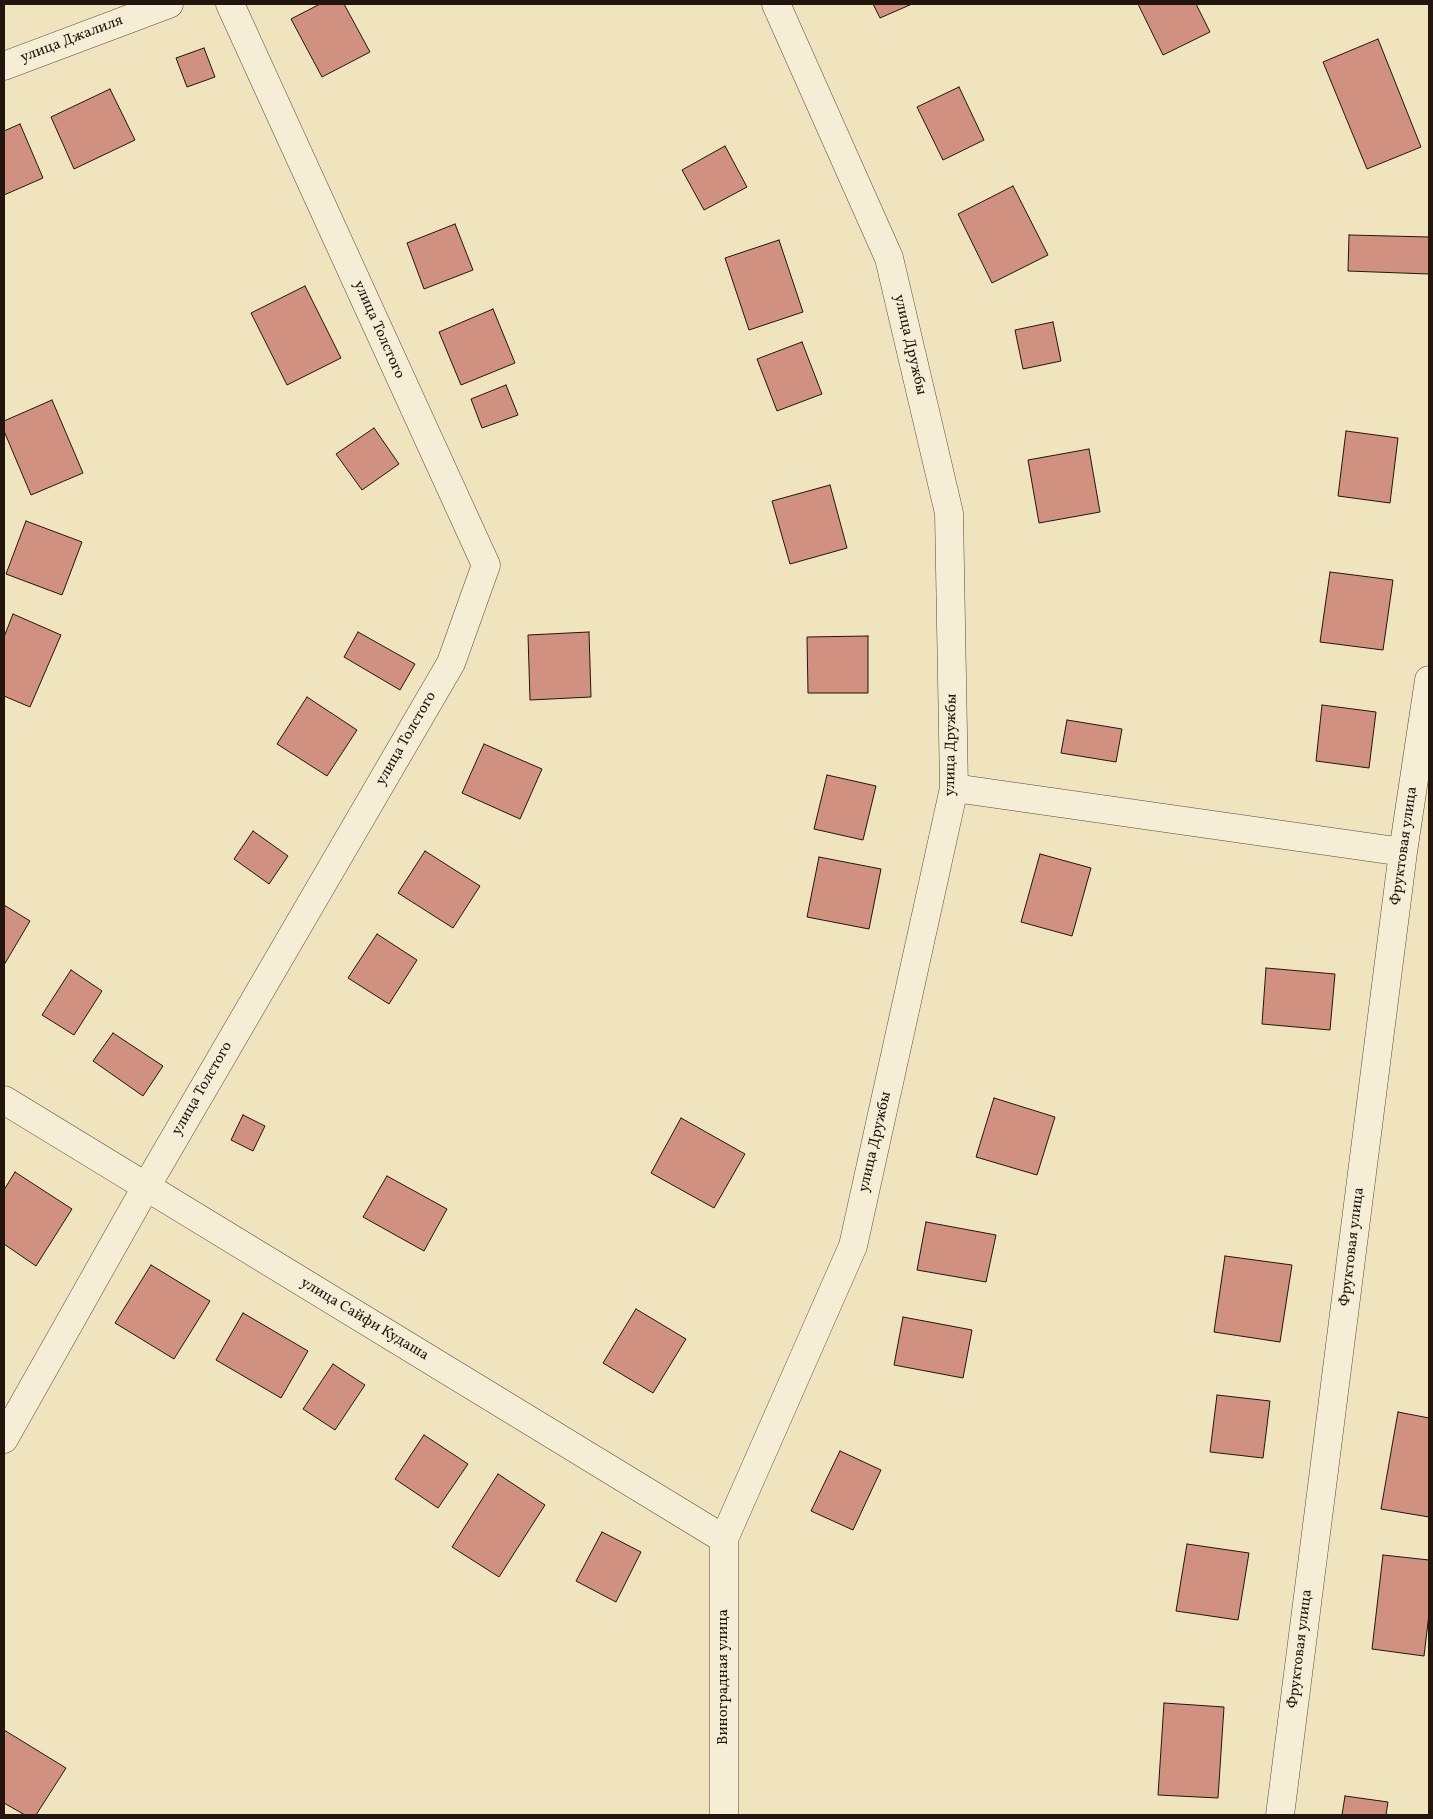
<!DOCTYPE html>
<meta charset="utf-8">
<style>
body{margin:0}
#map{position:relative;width:1433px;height:1819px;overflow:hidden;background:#f0e4be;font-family:Vollkorn,serif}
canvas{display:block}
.frame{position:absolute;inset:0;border:5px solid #21150e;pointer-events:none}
</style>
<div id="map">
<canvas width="1433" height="1819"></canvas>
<div class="frame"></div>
</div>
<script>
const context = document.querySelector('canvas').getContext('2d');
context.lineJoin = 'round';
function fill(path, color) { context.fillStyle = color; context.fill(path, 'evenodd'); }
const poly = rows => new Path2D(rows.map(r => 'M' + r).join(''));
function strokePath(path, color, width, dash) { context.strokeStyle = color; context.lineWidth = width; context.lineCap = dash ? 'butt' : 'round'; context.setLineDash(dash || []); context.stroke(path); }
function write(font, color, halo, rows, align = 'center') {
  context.font = font + ' Vollkorn,serif'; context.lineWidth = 4; context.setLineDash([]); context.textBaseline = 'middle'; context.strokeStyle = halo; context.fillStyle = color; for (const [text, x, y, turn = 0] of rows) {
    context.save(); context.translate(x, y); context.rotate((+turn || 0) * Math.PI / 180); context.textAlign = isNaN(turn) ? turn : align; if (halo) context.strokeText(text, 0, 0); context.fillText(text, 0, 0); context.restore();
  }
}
const building = poly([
 [320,4,344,4,370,52,322,77,291,19,320,4],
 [873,4,912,4,880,18,873,4],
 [1138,4,1196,4,1210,32,1163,55,1138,4],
 [1378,39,1421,147,1367,169,1323,62,1378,39],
 [204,48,215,77,187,87,176,58,204,48],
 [959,87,984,140,943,160,917,107,959,87],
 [110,89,135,140,74,169,51,117,110,89],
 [20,124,43,178,4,195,4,131,20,124],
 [725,146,747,187,704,210,682,170,725,146],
 [1013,186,1048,255,992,283,958,214,1013,186],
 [455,224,473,270,424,289,407,243,455,224],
 [1349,235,1429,237,1429,274,1348,271,1349,235],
 [779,240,803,312,749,330,725,258,779,240],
 [305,286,341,358,287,385,251,313,305,286],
 [493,309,515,363,461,385,439,332,493,309],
 [1053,322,1061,361,1023,369,1015,330,1053,322],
 [802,342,822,394,777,411,757,359,802,342],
 [506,385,518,415,482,428,471,399,506,385],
 [52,400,83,473,31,495,4,431,4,421,52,400],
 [374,428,399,464,362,490,336,454,374,428],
 [1346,431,1398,438,1390,503,1338,496,1346,431],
 [1089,449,1100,512,1039,523,1028,460,1089,449],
 [830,485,847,548,790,564,772,501,830,485],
 [26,521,82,542,62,595,6,574,26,521],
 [1330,572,1393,580,1383,650,1320,642,1330,572],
 [13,614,61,635,30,707,4,696,4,637,13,614],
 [358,632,415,664,400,690,344,657,358,632],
 [589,632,591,697,530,700,528,635,589,632],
 [868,636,868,693,808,693,807,637,868,636],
 [307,697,357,730,327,776,277,744,307,697],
 [1322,705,1376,712,1369,768,1316,761,1322,705],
 [1067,720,1122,729,1116,762,1061,753,1067,720],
 [484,744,542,769,520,819,462,793,484,744],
 [827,775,876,786,863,840,814,829,827,775],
 [253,831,288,856,269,884,234,859,253,831],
 [425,851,480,886,453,928,398,893,425,851],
 [1040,854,1091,868,1072,936,1021,922,1040,854],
 [819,857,881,869,869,929,807,917,819,857],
 [4,905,30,921,4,965,4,905],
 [377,934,417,960,389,1004,348,978,377,934],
 [1266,968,1335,974,1330,1030,1262,1024,1266,968],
 [71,970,102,991,74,1035,42,1015,71,970],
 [113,1033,163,1066,143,1096,93,1061,113,1033],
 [994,1098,1055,1117,1037,1175,976,1157,994,1098],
 [243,1115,265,1126,253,1151,231,1140,243,1115],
 [681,1118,745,1154,714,1208,651,1173,681,1118],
 [15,1172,72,1209,36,1266,4,1244,4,1190,15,1172],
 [387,1176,447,1209,424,1251,363,1217,387,1176],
 [926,1222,996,1235,986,1282,917,1270,926,1222],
 [1225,1256,1292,1265,1280,1342,1214,1332,1225,1256],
 [151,1265,210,1301,174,1359,115,1323,151,1265],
 [636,1309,686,1339,653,1393,603,1363,636,1309],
 [243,1313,308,1351,281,1398,216,1360,243,1313],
 [903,1317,972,1330,963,1378,894,1365,903,1317],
 [333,1364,365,1385,335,1430,303,1409,333,1364],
 [1217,1395,1270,1401,1263,1458,1210,1452,1217,1395],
 [1398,1412,1429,1418,1429,1517,1381,1509,1398,1412],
 [424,1435,468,1464,438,1508,395,1479,424,1435],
 [840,1451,881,1470,853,1530,811,1511,840,1451],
 [498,1474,545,1505,499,1577,452,1547,498,1474],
 [602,1532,641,1552,616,1602,576,1581,602,1532],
 [1187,1544,1249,1553,1238,1620,1176,1611,1187,1544],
 [1383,1555,1429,1560,1429,1614,1424,1656,1372,1649,1383,1555],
 [1164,1703,1224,1707,1218,1798,1158,1795,1164,1703],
 [4,1730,66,1768,36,1815,25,1815,4,1803,4,1730],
 [1345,1796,1388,1802,1386,1815,1342,1815,1345,1796]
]);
const minor = poly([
 [4,66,169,4],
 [954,788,1403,852],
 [4,1100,724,1539],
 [4,1439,146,1187,451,663,486,565,230,4],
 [724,1815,724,1539,853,1246,954,788,949,513,889,258,776,4],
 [1280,1815,1403,852,1429,680]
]);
const streetNames = [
 ["улица Джалиля",72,40,-21],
 ["улица Толстого",378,330,66],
 ["улица Дружбы",909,345,77],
 ["улица Толстого",407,739,-60],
 ["улица Дружбы",952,745,-89],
 ["Фруктовая улица",1405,846,-82],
 ["улица Толстого",203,1089,-60],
 ["улица Дружбы",876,1142,-77],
 ["Фруктовая улица",1353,1247,-83],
 ["улица Сайфи Кудаша",364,1320,31],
 ["Фруктовая улица",1301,1649,-83],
 ["Виноградная улица",724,1677,-90]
];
fill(building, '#d19181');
strokePath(building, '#21150e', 1);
strokePath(minor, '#55493a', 29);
strokePath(minor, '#f5edd5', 28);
write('15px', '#21150e', '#f5edd5', streetNames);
</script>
